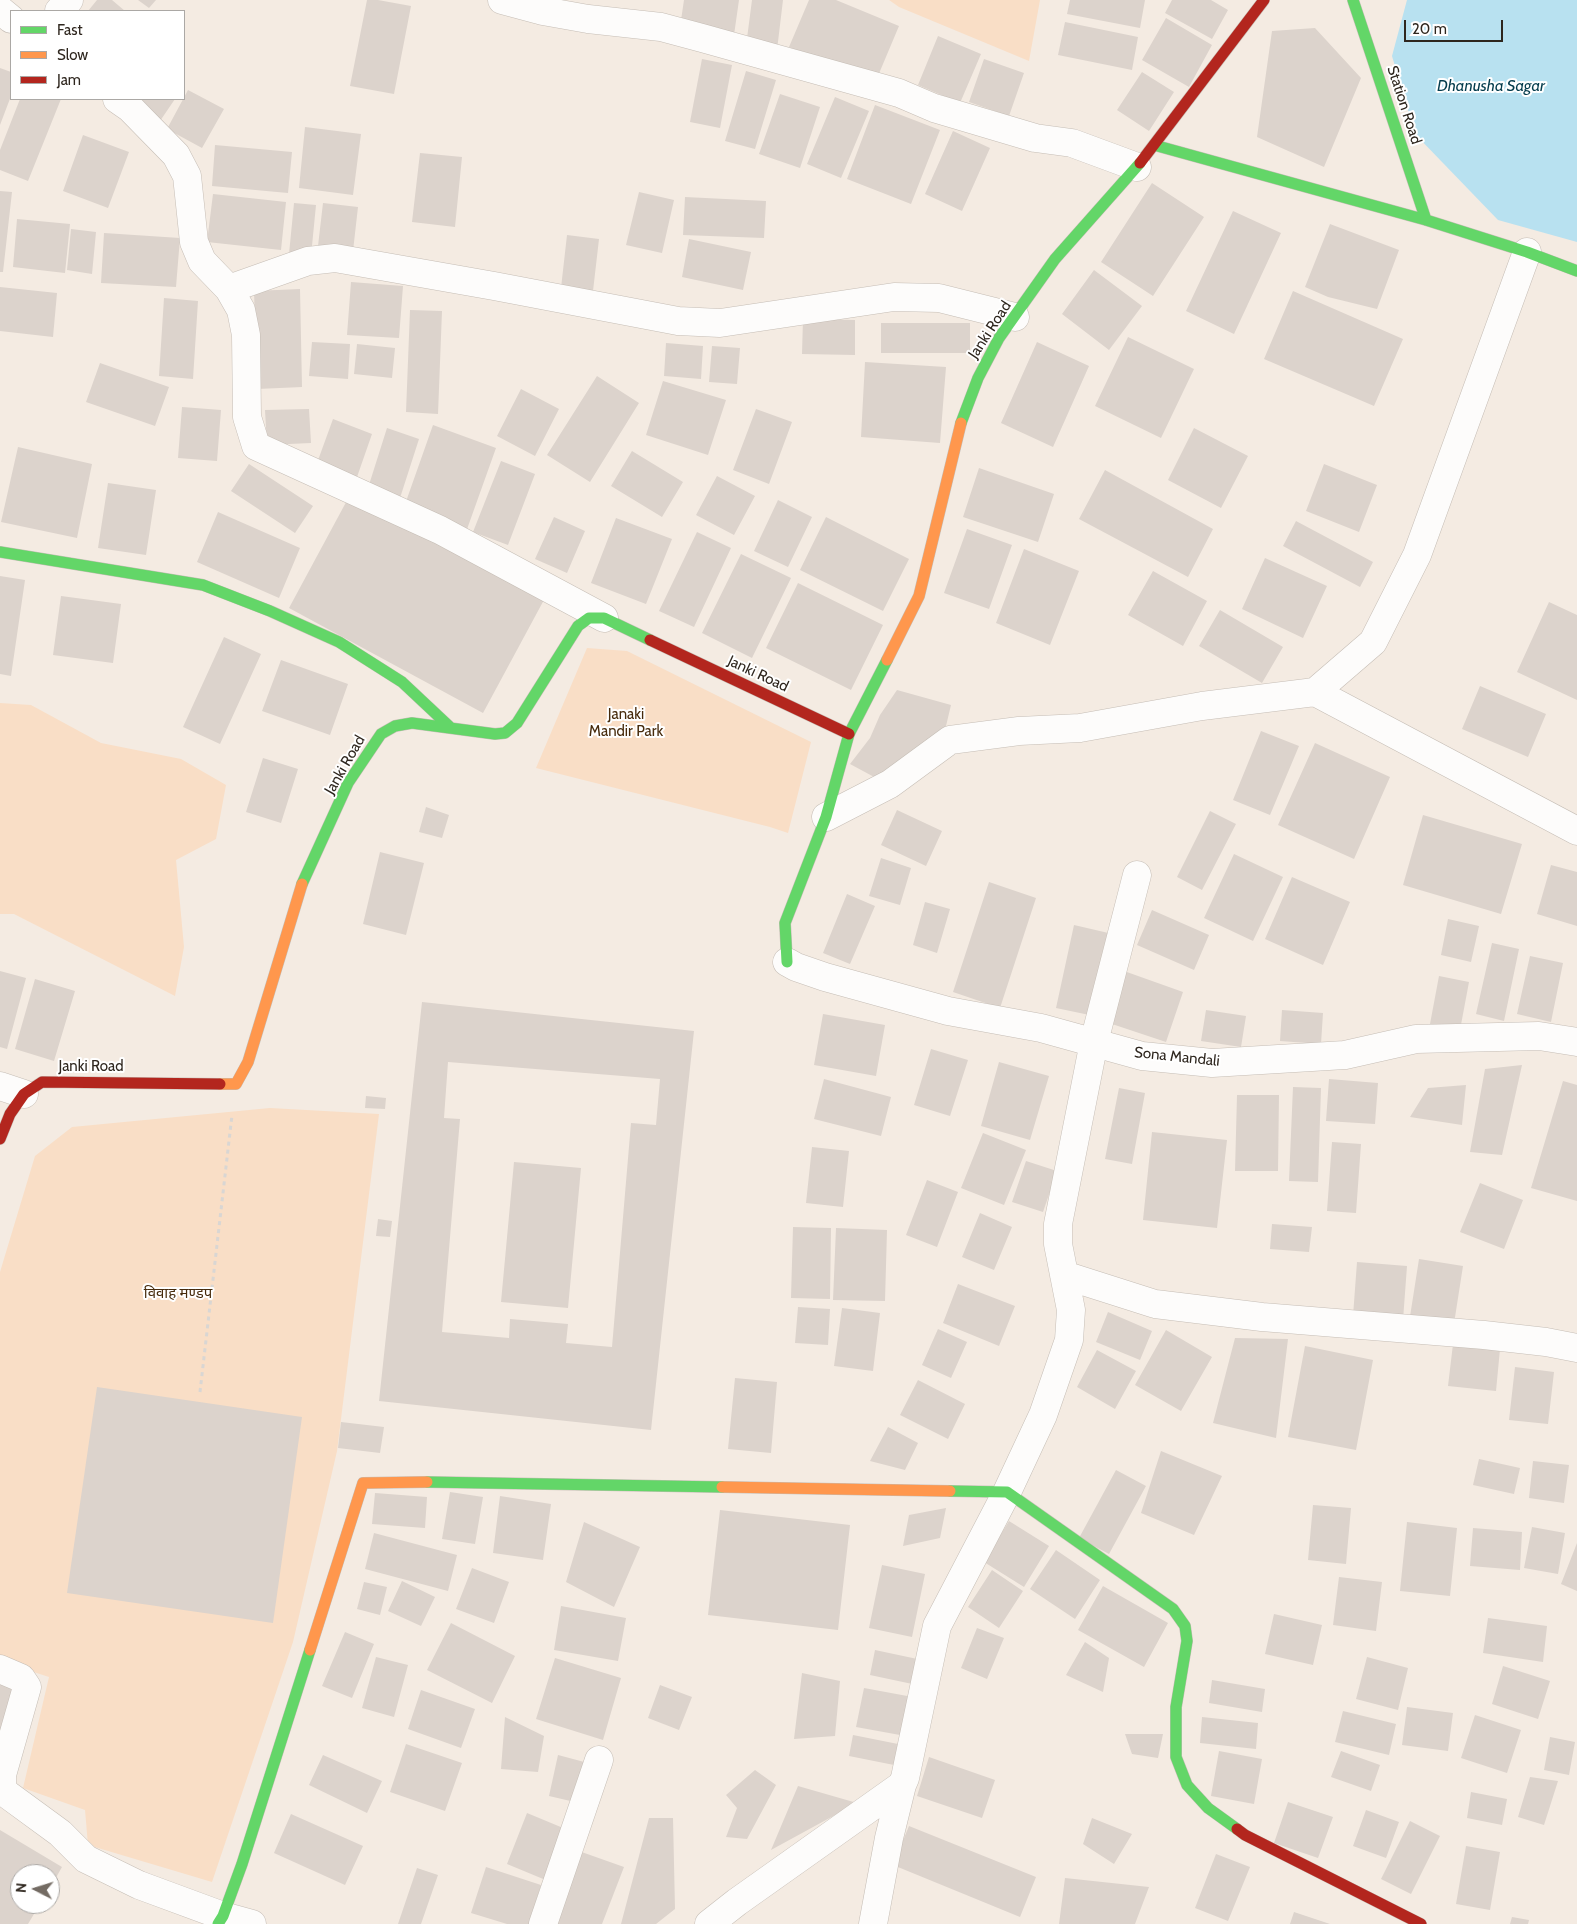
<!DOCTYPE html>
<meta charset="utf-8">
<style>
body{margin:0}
#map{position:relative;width:1577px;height:1924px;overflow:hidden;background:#f4ebe2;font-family:Cabin,sans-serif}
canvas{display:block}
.legend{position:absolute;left:10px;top:10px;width:175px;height:90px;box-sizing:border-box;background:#fff;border:1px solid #aba8a5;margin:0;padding:6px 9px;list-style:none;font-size:15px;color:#2e261e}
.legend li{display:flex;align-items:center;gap:10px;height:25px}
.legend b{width:25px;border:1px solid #aba8a5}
.north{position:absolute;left:10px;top:1864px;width:50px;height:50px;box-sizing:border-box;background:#fff;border:1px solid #aba8a5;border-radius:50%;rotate:275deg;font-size:14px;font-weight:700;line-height:20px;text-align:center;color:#2e261e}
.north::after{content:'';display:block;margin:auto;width:18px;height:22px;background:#736b63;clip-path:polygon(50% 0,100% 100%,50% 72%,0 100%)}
.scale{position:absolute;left:1404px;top:20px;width:99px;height:22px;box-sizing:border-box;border:2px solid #2e261e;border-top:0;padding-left:6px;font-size:15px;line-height:18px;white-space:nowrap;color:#2e261e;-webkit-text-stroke:4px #fff;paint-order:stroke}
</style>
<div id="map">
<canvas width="1577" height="1924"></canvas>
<ul class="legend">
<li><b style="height:6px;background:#63d668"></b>Fast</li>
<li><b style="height:6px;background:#ff974d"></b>Slow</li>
<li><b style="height:6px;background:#b3261e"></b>Jam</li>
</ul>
<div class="north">N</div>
<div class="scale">20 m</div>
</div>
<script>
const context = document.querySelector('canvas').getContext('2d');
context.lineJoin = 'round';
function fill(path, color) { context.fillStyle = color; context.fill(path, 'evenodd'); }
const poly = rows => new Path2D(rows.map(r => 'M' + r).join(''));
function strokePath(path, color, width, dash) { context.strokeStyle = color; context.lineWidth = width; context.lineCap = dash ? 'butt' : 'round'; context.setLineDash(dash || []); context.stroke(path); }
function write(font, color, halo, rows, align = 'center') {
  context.font = font + ' Cabin,"Noto Sans Devanagari",sans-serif'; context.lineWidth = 4; context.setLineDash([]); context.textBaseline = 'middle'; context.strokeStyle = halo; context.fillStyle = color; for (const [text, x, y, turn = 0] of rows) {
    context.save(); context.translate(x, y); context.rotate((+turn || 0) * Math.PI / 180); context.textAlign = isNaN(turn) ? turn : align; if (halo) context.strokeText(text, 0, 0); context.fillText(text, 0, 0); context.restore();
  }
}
const green = poly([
 [889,0,1040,0,1029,61,899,7],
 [587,648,627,651,811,742,788,833,770,827,536,768],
 [0,703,31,705,101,743,181,759,226,785,216,839,176,860,184,947,175,996,14,914,0,914],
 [270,1108,379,1114,337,1451,293,1642,212,1882,88,1845,85,1810,23,1788,49,1677,0,1661,0,1272,35,1156,72,1127]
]);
const water = poly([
 [1407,0,1577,0,1577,242,1498,220,1415,134,1392,56]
]);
const building = poly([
 [97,0,112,0,125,11,88,11],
 [138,0,156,0,149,8],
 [367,0,378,0,411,6,394,94,350,86],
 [684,0,739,0,734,35,680,27],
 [752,0,783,0,777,50,746,46],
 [809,0,836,0,899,26,875,83,789,47],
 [1070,0,1145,0,1140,28,1067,14],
 [1172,0,1211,0,1228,10,1212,39,1165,13],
 [1166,18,1212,45,1189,87,1142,60],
 [1065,22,1138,37,1132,70,1058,55],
 [1315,28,1361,78,1324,167,1257,137,1272,31],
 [938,36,981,54,960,103,918,85],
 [702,59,732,65,720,128,690,122],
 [984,59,1024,73,1009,116,969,102],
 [0,68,11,72,11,96,0,125],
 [746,71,776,80,755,149,725,141],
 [1142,72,1174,92,1149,131,1117,110],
 [188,90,224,109,202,148,167,129],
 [780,94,820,107,800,168,759,154],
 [835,97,869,111,841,178,807,164],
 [20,99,61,99,28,181,0,170,0,150],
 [128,99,175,99,160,121],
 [875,105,940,130,911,204,847,179],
 [305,127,361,134,353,195,299,188],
 [953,131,990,148,962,211,925,194],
 [83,135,129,152,108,208,63,191],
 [215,145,292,152,288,193,212,186],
 [420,153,462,157,455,227,412,222],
 [1152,183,1204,217,1153,296,1101,262],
 [0,191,12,192,3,272,0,272],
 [639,192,674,200,662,253,626,245],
 [213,194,286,202,281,250,207,242],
 [685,197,766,201,764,238,683,235],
 [294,203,316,205,311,256,289,254],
 [323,203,358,207,353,251,318,246],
 [1233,211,1281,233,1234,334,1186,311],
 [17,219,70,224,65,273,13,267],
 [1330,224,1399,250,1377,309,1328,297,1305,287],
 [71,229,96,232,92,274,67,270],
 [104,233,180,238,176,287,101,283],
 [567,235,599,239,593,291,561,288],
 [689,239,751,252,743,290,682,277],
 [1094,270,1142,306,1109,350,1062,314],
 [351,282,403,286,399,338,347,335],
 [0,287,57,293,53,337,0,331],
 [300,289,302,387,257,389,254,291],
 [1293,291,1403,339,1374,406,1264,359],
 [164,298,198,301,193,379,159,376],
 [410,310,442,311,438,414,406,412],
 [803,319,855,320,855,355,802,354],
 [881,323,970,323,970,353,881,353],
 [1128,337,1194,369,1161,438,1095,406],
 [312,342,350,344,348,379,309,376],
 [1037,342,1089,366,1053,447,1001,423],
 [666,343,703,346,701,379,664,376],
 [357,344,395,348,392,378,354,374],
 [712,346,740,348,737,384,709,382],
 [865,362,946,367,940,443,861,437],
 [100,363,169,387,155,426,86,402],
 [597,376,639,403,590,482,547,455],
 [663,381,726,400,708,455,646,435],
 [521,389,559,409,535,456,497,436],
 [182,407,221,410,217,461,178,458],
 [309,409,311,443,267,445,265,410],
 [756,409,792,422,769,484,733,470],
 [333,419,372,434,357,477,317,463],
 [433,425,496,448,466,532,403,510],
 [387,428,419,439,400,498,368,488],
 [1194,428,1248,456,1221,508,1168,480],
 [18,447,92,464,77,538,1,522],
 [632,451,683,482,662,517,611,486],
 [501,461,535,474,508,545,473,532],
 [249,464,313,506,295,533,231,491],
 [1324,464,1377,485,1359,532,1306,511],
 [979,468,1054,494,1038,542,963,517],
 [1105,470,1213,529,1188,577,1079,519],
 [717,476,755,496,734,535,696,515],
 [108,483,156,490,146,555,98,548],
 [351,493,545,598,483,713,289,608],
 [778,500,812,517,788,567,754,551],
 [218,512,300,548,279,598,197,562],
 [554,517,585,531,567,573,535,559],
 [826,517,909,559,883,611,800,570],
 [616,518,672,539,646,604,591,583],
 [1296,521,1373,562,1360,587,1283,546],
 [967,529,1012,545,989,609,944,593],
 [697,532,731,548,694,627,659,611],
 [1024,549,1079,571,1050,645,996,623],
 [741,554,791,578,752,658,702,633],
 [1265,558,1327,586,1303,638,1242,609],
 [1153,571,1207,601,1183,646,1128,615],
 [0,576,25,580,11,676,0,674],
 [798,583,883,625,851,690,766,648],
 [61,596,121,604,113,663,53,655],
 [1549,602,1577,615,1577,700,1517,672],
 [1220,610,1283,647,1262,683,1199,646],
 [224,637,261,654,220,744,183,727],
 [281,660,348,684,330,735,262,711],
 [1480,686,1546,714,1528,757,1462,729],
 [897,690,951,705,946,726,876,778,850,764,870,738,880,715],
 [1261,731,1299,746,1270,815,1233,800],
 [1315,743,1390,777,1354,859,1278,825],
 [263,758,298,769,281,823,246,812],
 [426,807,449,815,442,838,419,832],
 [897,810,942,831,926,866,881,845],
 [1210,811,1236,824,1202,890,1177,877],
 [1423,815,1522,844,1501,914,1403,885],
 [380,852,424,863,406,935,363,924],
 [1234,854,1283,877,1253,941,1204,918],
 [881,858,911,868,900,905,869,896],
 [1551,865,1577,872,1577,926,1537,914],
 [1292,877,1350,902,1323,965,1265,939],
 [989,882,1036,898,1000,1008,953,992],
 [847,894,875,906,850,964,823,953],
 [925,902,950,909,937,953,913,945],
 [1152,910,1209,935,1194,970,1137,945],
 [1448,919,1479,926,1471,962,1441,955],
 [1074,925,1117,935,1099,1017,1056,1008],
 [1492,943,1519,949,1504,1021,1476,1014],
 [1530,956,1563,963,1551,1022,1517,1014],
 [0,971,26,978,7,1049,0,1047],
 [1124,971,1183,992,1166,1042,1106,1022],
 [1439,976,1469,982,1460,1030,1430,1024],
 [35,979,75,991,54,1061,15,1049],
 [422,1002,694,1031,651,1430,379,1401],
 [448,1062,660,1079,656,1125,631,1123,612,1347,566,1343,568,1324,510,1319,509,1338,442,1332,460,1119,444,1118],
 [1206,1010,1246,1016,1241,1047,1201,1041],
 [1282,1010,1323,1013,1321,1044,1280,1041],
 [823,1014,885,1025,876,1076,814,1065],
 [931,1049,968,1060,950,1116,914,1105],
 [999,1062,1049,1076,1030,1140,981,1126],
 [1522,1065,1502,1155,1470,1152,1485,1069],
 [824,1079,891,1097,881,1136,814,1119],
 [1329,1079,1378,1083,1375,1124,1326,1121],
 [1563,1081,1577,1085,1577,1201,1531,1188],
 [1466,1085,1462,1125,1410,1117,1428,1088],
 [1293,1087,1321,1088,1318,1182,1289,1181],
 [1119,1088,1145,1093,1132,1164,1105,1159],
 [1237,1095,1279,1095,1278,1171,1235,1171],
 [366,1096,386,1098,385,1109,365,1108],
 [1152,1132,1227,1140,1217,1228,1143,1220],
 [983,1133,1026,1150,1004,1205,961,1188],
 [1332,1142,1361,1144,1356,1213,1327,1211],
 [812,1147,849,1151,843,1207,806,1203],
 [1026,1161,1057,1171,1043,1212,1012,1202],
 [514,1162,581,1168,568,1308,501,1302],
 [927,1180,958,1192,937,1247,906,1235],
 [1480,1183,1523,1200,1504,1249,1460,1232],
 [980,1213,1012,1227,994,1270,962,1257],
 [378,1219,392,1221,390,1237,376,1236],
 [1272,1224,1312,1227,1309,1252,1270,1249],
 [793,1227,831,1228,830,1299,791,1298],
 [836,1228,887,1230,885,1301,833,1300],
 [1419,1259,1463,1266,1453,1330,1409,1323],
 [1357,1262,1407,1266,1403,1320,1353,1316],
 [958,1284,1015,1306,999,1346,943,1323],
 [798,1307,830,1309,828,1345,795,1343],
 [842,1308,880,1313,873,1371,834,1366],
 [1108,1312,1152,1331,1140,1360,1096,1342],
 [938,1329,967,1342,951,1378,922,1365],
 [1166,1330,1212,1357,1181,1411,1135,1385],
 [1235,1338,1288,1339,1276,1438,1213,1423],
 [1453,1344,1500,1349,1496,1391,1448,1386],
 [1305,1346,1373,1360,1356,1450,1288,1437],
 [1097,1350,1136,1371,1115,1409,1077,1387],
 [1515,1367,1554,1372,1548,1424,1509,1420],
 [735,1378,777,1382,771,1453,728,1449],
 [918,1380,965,1404,948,1439,900,1415],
 [97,1387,302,1417,273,1623,67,1593],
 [341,1422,384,1427,380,1453,338,1448],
 [888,1427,918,1443,905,1470,870,1461],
 [1161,1451,1222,1476,1194,1535,1141,1513],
 [1479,1459,1520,1468,1514,1494,1473,1485],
 [1533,1461,1569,1465,1564,1503,1529,1498],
 [1116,1470,1146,1486,1109,1554,1079,1538],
 [450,1492,483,1497,475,1544,442,1539],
 [375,1493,427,1497,425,1528,372,1524],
 [500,1496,551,1504,543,1560,493,1553],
 [1313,1505,1351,1508,1346,1564,1308,1560],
 [946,1508,940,1538,903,1546,909,1515],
 [720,1510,850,1525,838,1630,708,1615],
 [1009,1521,1049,1546,1024,1587,984,1562],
 [584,1522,640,1547,614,1607,566,1582],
 [1407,1522,1457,1528,1450,1596,1400,1591],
 [1532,1527,1565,1533,1558,1574,1524,1568],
 [1473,1528,1522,1532,1520,1570,1470,1566],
 [374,1533,457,1555,448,1591,365,1569],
 [1577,1543,1577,1591,1561,1584],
 [1056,1550,1100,1580,1075,1619,1030,1589],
 [882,1565,925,1574,912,1637,869,1628],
 [472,1568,509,1582,494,1623,456,1609],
 [992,1570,1023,1591,999,1628,968,1607],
 [1339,1577,1382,1582,1376,1631,1333,1625],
 [402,1581,435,1597,421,1626,388,1611],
 [364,1582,387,1587,380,1615,357,1609],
 [1103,1586,1168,1623,1144,1667,1078,1630],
 [561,1606,626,1618,618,1661,554,1650],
 [1274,1614,1322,1625,1313,1665,1265,1654],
 [1488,1618,1547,1626,1543,1662,1483,1653],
 [451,1623,515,1656,492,1703,427,1670],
 [977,1628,1004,1638,987,1679,961,1668],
 [345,1632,374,1644,352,1698,322,1686],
 [1085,1642,1109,1658,1103,1692,1066,1675],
 [875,1650,922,1660,917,1685,870,1675],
 [376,1657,408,1665,394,1717,362,1708],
 [1367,1657,1408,1668,1398,1710,1356,1699],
 [555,1658,621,1678,603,1740,536,1719],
 [1503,1666,1550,1681,1538,1719,1492,1704],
 [802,1673,840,1681,835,1736,794,1739],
 [0,1678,20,1684,0,1744],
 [1212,1680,1265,1689,1262,1712,1209,1703],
 [660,1685,692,1697,679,1730,648,1718],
 [864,1688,918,1698,911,1737,856,1727],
 [421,1690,475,1709,461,1748,408,1729],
 [1407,1707,1453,1713,1448,1751,1402,1745],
 [1343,1711,1396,1724,1389,1755,1335,1742],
 [1475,1715,1521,1730,1507,1773,1461,1758],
 [505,1717,544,1736,538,1772,501,1769],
 [1202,1717,1258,1723,1256,1749,1200,1743],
 [1125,1734,1163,1734,1158,1758,1132,1754],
 [853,1735,903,1745,899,1766,849,1756],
 [1550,1737,1575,1742,1569,1775,1544,1770],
 [406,1744,462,1763,445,1811,390,1792],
 [1219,1751,1262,1759,1254,1804,1211,1796],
 [1341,1751,1380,1765,1371,1791,1331,1777],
 [323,1755,382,1781,367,1813,309,1785],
 [558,1755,588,1763,579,1803,549,1796],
 [929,1757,995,1780,982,1818,917,1796],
 [755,1770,776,1785,747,1839,726,1837,737,1808,726,1795],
 [1530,1777,1558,1781,1544,1825,1518,1817],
 [798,1786,857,1803,771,1850],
 [1471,1792,1507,1799,1502,1825,1467,1818],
 [1288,1802,1333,1817,1318,1858,1274,1843],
 [1366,1810,1399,1822,1386,1858,1353,1846],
 [527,1813,568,1830,548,1881,507,1864],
 [291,1814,363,1846,345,1885,274,1853],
 [649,1818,673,1818,675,1909,656,1924,621,1924],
 [1092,1818,1132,1834,1114,1864,1083,1844],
 [1410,1821,1440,1836,1411,1894,1381,1879],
 [909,1826,1036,1877,1020,1917,893,1865],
 [0,1830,62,1867,50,1888,50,1874,20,1874,20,1904,40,1904,28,1924,0,1924],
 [1466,1846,1500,1852,1490,1910,1456,1904],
 [576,1850,624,1867,602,1924,550,1924],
 [1216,1854,1250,1867,1228,1921,1195,1908],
 [486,1867,541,1885,529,1924,507,1924,471,1913],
 [417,1868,438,1875,421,1924,398,1924],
 [1065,1878,1149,1887,1135,1924,1059,1924],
 [1294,1912,1330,1924,1290,1924],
 [1512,1917,1529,1920,1528,1924,1510,1924]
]);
const path = poly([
 [200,1392,232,1115]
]);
const street = poly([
 [502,0,543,11,588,19,661,27,702,38,899,93,934,108,1035,138,1072,143,1137,167],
 [0,10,11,19],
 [59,11,69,0],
 [117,99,130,108,176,155,187,176,194,242,202,261,229,289,241,310,246,335,247,417,256,446,440,530,604,618],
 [229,289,308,261,335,258,494,286,678,321,720,323,894,297,939,298,1015,317],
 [1315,692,1577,831],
 [826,817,890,784,950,740,1019,731,1080,728,1202,706,1315,692,1373,642,1417,555,1527,252],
 [787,962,796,967,825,977,948,1011,1041,1028,1142,1056,1212,1063,1345,1055,1416,1039,1539,1036,1577,1042],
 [0,1086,24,1094],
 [1064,1275,1155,1304,1262,1317,1484,1335,1546,1342,1577,1348],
 [0,1669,21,1678,27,1687,2,1775,2,1784,4,1792,60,1833,86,1859,139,1885,223,1916,252,1924],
 [543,1924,599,1760],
 [709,1924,737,1902,902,1785,905,1778,937,1626,1007,1492,1043,1415,1069,1340,1071,1310,1058,1244,1058,1224,1094,1042,1137,875],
 [873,1924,889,1838,902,1785]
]);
const fast = poly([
 [1353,0,1426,220],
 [1154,145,1426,220,1527,252,1577,271],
 [961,423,978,378,999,338,1055,259,1140,163],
 [0,552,203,585,270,611,339,642,402,682,451,728],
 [302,884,348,783,381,734,395,726,412,723,495,734,505,733,517,723,578,626,589,618,604,618,650,640],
 [787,962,785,923,826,817,849,734,887,660],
 [427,1482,722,1487],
 [950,1491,1007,1492,1173,1609,1185,1626,1187,1641,1176,1707,1176,1757,1187,1785,1208,1808,1237,1829],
 [218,1924,223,1916,242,1864,310,1650]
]);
const slow = poly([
 [887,660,919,596,961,423],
 [220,1084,236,1084,248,1062,302,884],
 [722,1487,950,1491],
 [310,1650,363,1483,427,1482]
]);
const jam = poly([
 [1140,163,1264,0],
 [650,640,849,734],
 [0,1139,10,1114,24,1094,42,1082,220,1084],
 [1237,1829,1245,1835,1421,1924]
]);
const streetNames = [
 ["Station Road",1404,105,72],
 ["Janki Road",990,330,-57],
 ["Janki Road",758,674,25],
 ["Janki Road",345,765,-60],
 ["Sona Mandali",1177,1057,6],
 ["Janki Road",91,1067]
];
const parkNames = [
 ["Janaki",626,715],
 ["Mandir Park",626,732],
 ["विवाह मण्डप",178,1294]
];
const waterNames = [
 ["Dhanusha Sagar",1491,86]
];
fill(green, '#f9dec6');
fill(water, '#b8e1f0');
fill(building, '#dcd3cc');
strokePath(street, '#c5bdb5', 29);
strokePath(fast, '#c5bdb5', 12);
strokePath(slow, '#c5bdb5', 12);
strokePath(jam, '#c5bdb5', 12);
strokePath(path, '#d9d6d3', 3, [4, 4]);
strokePath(street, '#fdfcfb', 28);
strokePath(fast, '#63d668', 11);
strokePath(slow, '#ff974d', 11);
strokePath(jam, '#b3261e', 11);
write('15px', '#2e261e', '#fff', streetNames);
write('15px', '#472b0c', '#fff', parkNames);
write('italic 16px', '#033b4c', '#fff', waterNames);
</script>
